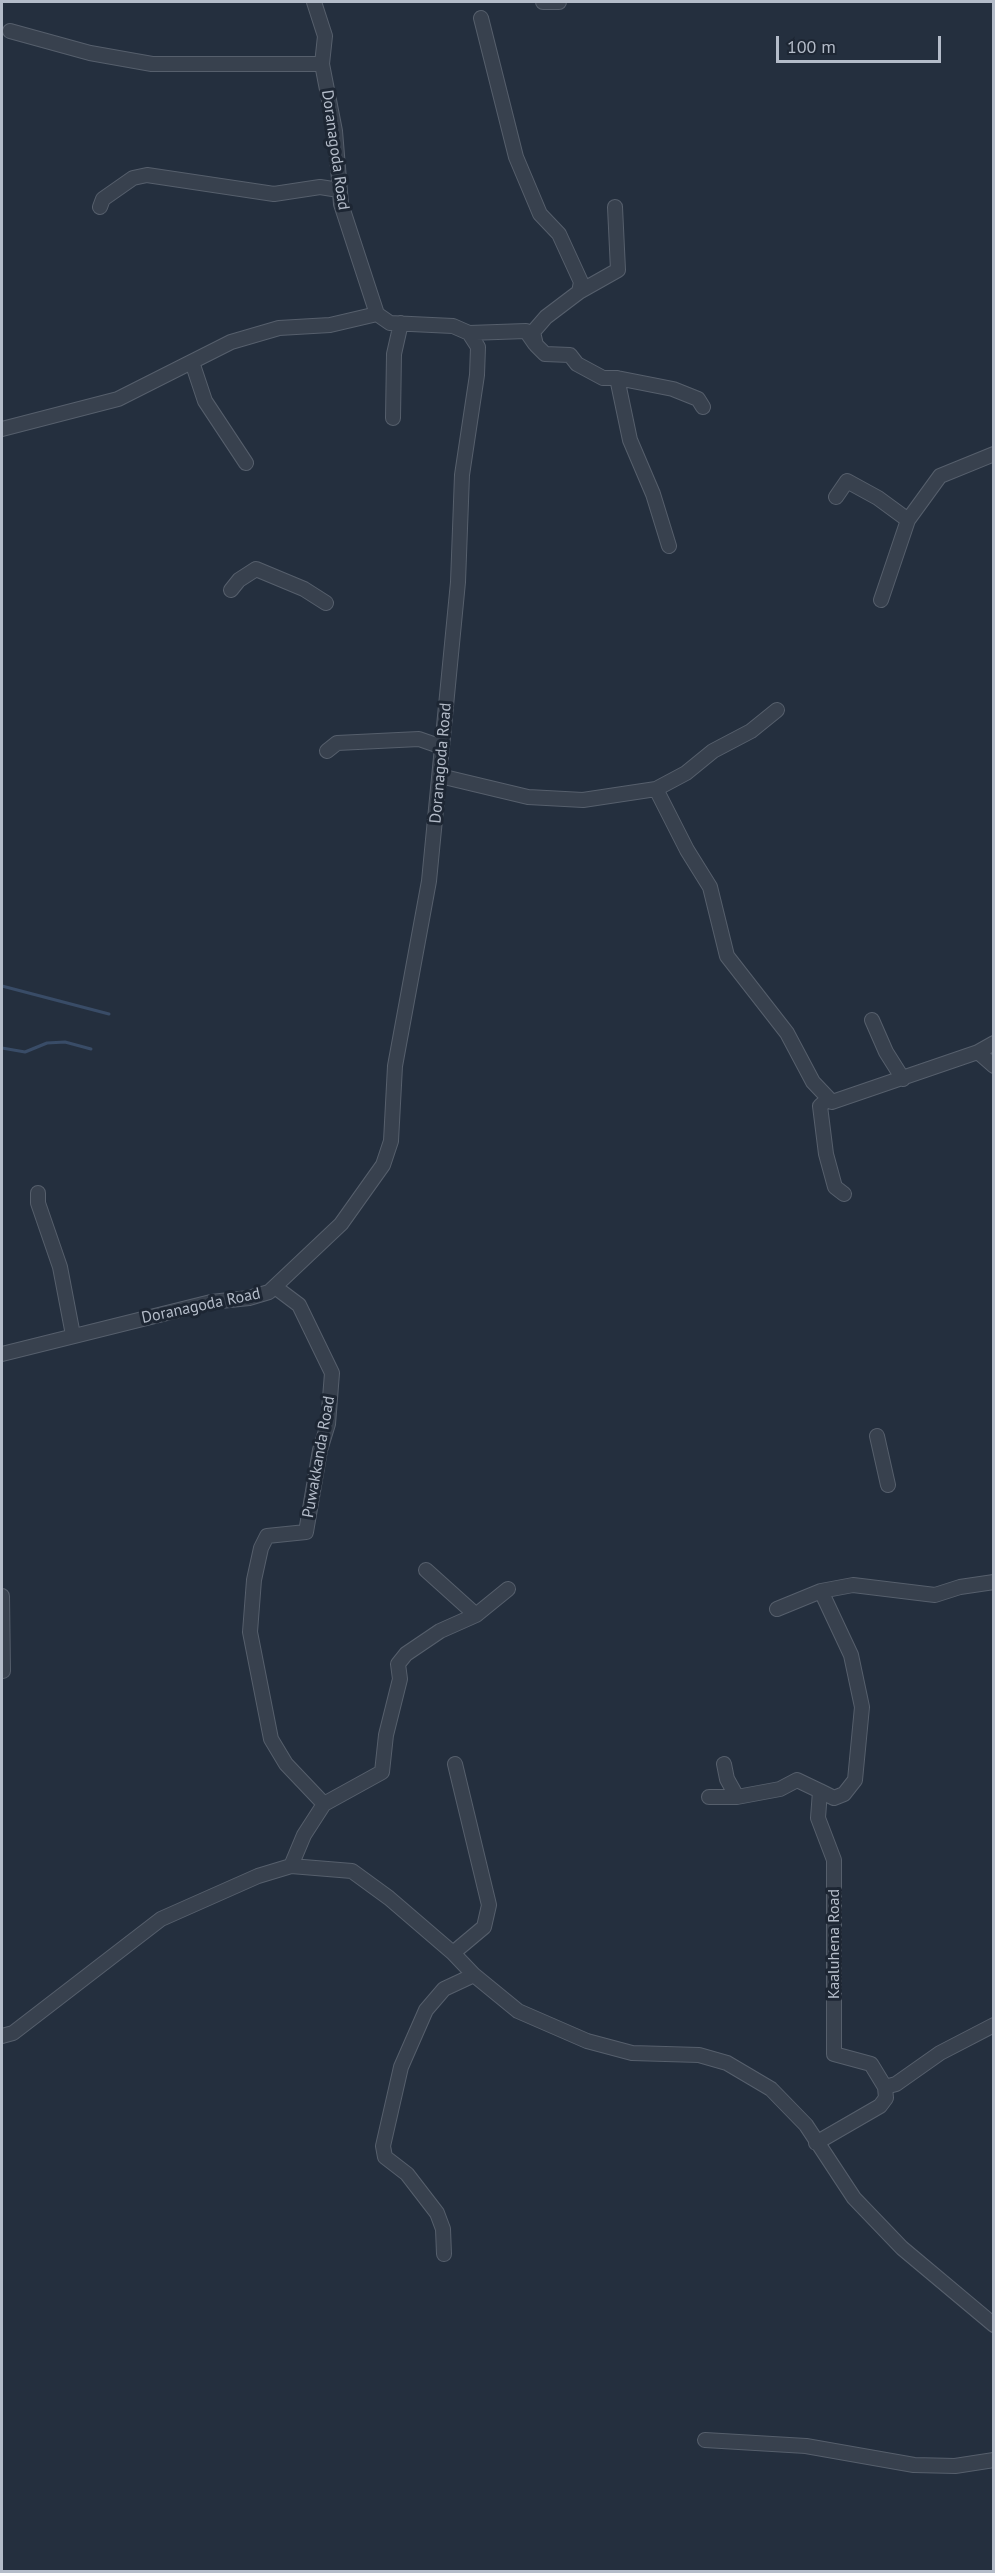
<!DOCTYPE html>
<style>
body{margin:0}
#map{position:relative;width:995px;height:2573px;overflow:hidden;background:#242f3e;font-family:"PT Sans",sans-serif}
canvas{display:block}
.frame{position:absolute;inset:0;border:3px solid #b4bcc9;pointer-events:none}
.scale{position:absolute;left:776px;top:36px;width:165px;height:27px;box-sizing:border-box;border:3px solid #b4bcc9;border-top:0;padding-left:8px;font-size:18px;line-height:21px;white-space:nowrap;color:#b4bcc9;-webkit-text-stroke:4px #1d2633;paint-order:stroke}
</style>
<div id="map">
<canvas width="995" height="2573"></canvas>
<div class="frame"></div>
<div class="scale">100 m</div>
</div>
<script>
const context = document.querySelector('canvas').getContext('2d');
context.lineJoin = 'round';
const poly = rows => new Path2D(rows.map(r => 'M' + r).join(''));
function strokePath(path, color, width, dash) { context.strokeStyle = color; context.lineWidth = width; context.lineCap = dash ? 'butt' : 'round'; context.setLineDash(dash || []); context.stroke(path); }
function write(font, color, halo, rows, align = 'center') {
  context.font = font + ' "PT Sans",sans-serif'; context.lineWidth = 6; context.setLineDash([]); context.textBaseline = 'middle'; context.strokeStyle = halo; context.fillStyle = color; for (const [text, x, y, turn = 0] of rows) {
    context.save(); context.translate(x, y); context.rotate((+turn || 0) * Math.PI / 180); context.textAlign = isNaN(turn) ? turn : align; if (halo) context.strokeText(text, 0, 0); context.fillText(text, 0, 0); context.restore();
  }
}
const stream = poly([
 [2,986,109,1014],
 [2,1048,25,1052,47,1043,65,1042,91,1049]
]);
const minor = poly([
 [543,2,559,2],
 [481,18,516,157,540,214,559,234,581,282,579,292,546,317,533,332,536,345,545,354,570,355,577,364,603,378,617,378,673,389,698,399,703,407],
 [10,31,90,53,152,64,322,64],
 [100,207,103,199,133,178,147,175,274,194,320,187,339,190],
 [579,292,618,270,615,207],
 [469,333,526,331,535,344],
 [192,362,205,401,246,463],
 [617,378,630,440,653,494,669,546],
 [393,418,394,354,401,323],
 [2,429,118,399,231,342,279,328,330,325,377,314],
 [836,497,847,481,878,498,908,520],
 [231,590,239,580,256,569,304,589,326,603],
 [881,600,908,520,940,476,994,454],
 [327,751,337,743,419,739,442,747],
 [440,776,528,797,583,800,656,789,686,773,713,751,751,731,777,710],
 [656,789,687,850,710,887,727,956,787,1033,813,1082,832,1102,978,1052,994,1043],
 [872,1020,886,1052,903,1079],
 [978,1052,994,1066],
 [828,1099,820,1106,826,1154,835,1187,844,1194],
 [38,1193,38,1203,60,1267,73,1335],
 [275,1287,299,1305,332,1373,328,1424,320,1450,306,1532,267,1536,261,1548,254,1580,250,1632,271,1739,286,1764,324,1804],
 [2,1354,211,1302,249,1298,269,1292,341,1224,383,1165,391,1141,395,1066,429,881,458,582,462,475,477,375,478,347,469,333,453,326,390,323,377,314,341,204,335,131,322,64,325,36,314,2],
 [877,1436,888,1485],
 [426,1570,476,1615],
 [2,1596,3,1671],
 [777,1609,821,1591,853,1585,935,1595,960,1587,994,1582],
 [724,1764,727,1779,737,1797],
 [820,1791,834,1798,844,1794,855,1780,862,1707,851,1655,821,1591],
 [709,1797,737,1797,780,1789,797,1780,820,1791,818,1818,834,1860,834,2054,871,2064,885,2087,886,2098,880,2106,816,2143],
 [291,1866,304,1835,324,1804,382,1772,386,1735,400,1679,398,1664,406,1654,440,1631,476,1615,508,1589],
 [453,1953,484,1927,489,1905,455,1764],
 [2,2036,13,2033,161,1919,258,1876,291,1866,352,1871,389,1898,453,1953,474,1975,518,2011,587,2041,632,2053,699,2055,727,2063,771,2089,806,2125,854,2198,902,2248,994,2325],
 [885,2087,896,2084,940,2053,994,2025],
 [444,2254,443,2229,437,2213,407,2174,385,2157,383,2146,401,2067,426,2010,444,1989,474,1975],
 [705,2440,806,2446,914,2465,955,2466,994,2460]
]);
const streetNames = [
 ["Doranagoda Road",335,150,82],
 ["Doranagoda Road",441,763,-85],
 ["Doranagoda Road",201,1306,-12],
 ["Puwakkanda Road",319,1457,-80],
 ["Kaaluhena Road",834,1944,-90]
];
strokePath(stream, '#394c67', 3);
strokePath(minor, '#565f6c', 16);
strokePath(minor, '#38414e', 14);
write('16px', '#b4bcc9', '#1d2633', streetNames);
</script>
